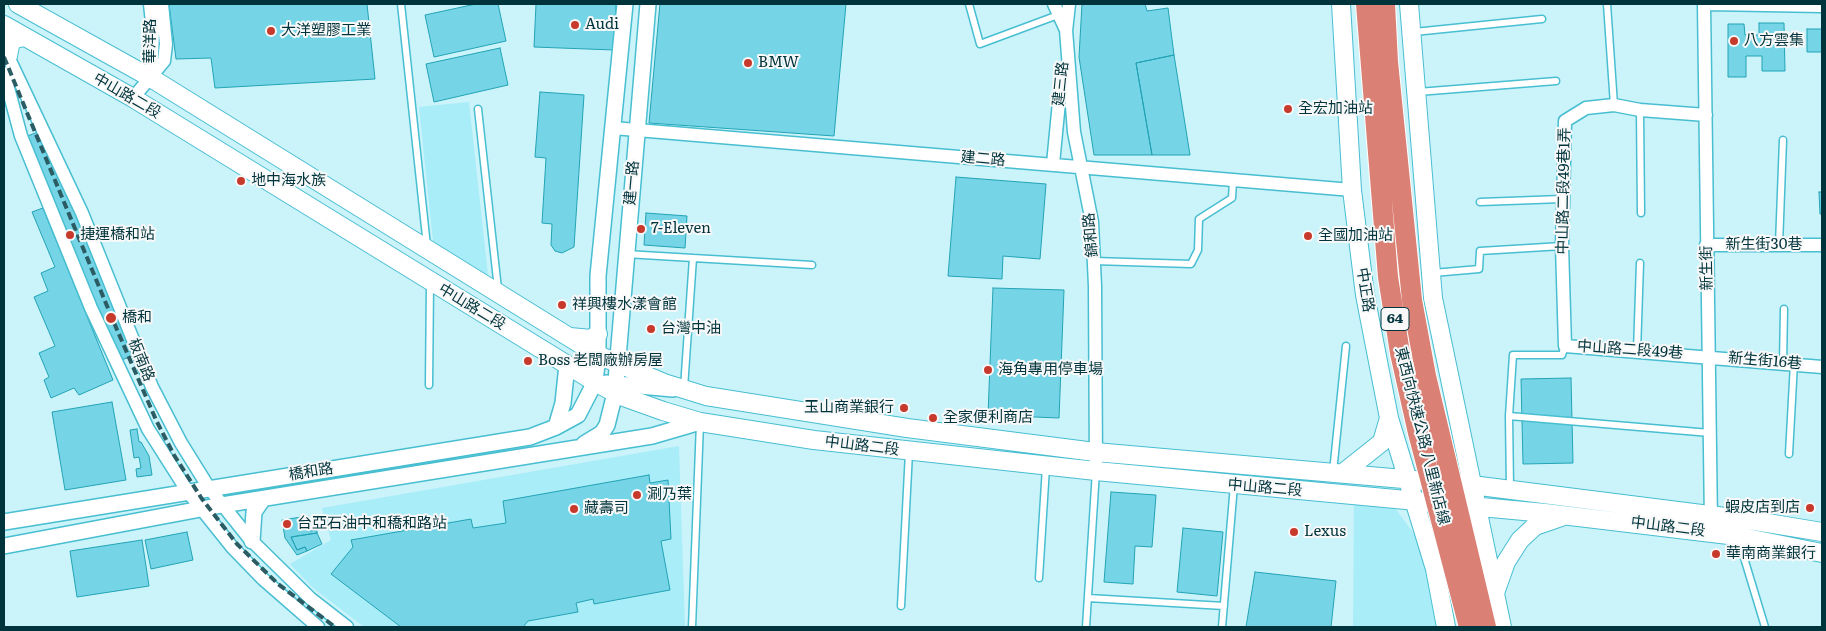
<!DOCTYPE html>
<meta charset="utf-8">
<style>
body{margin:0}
#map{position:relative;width:1826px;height:631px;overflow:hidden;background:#cbf3fa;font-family:Literata,serif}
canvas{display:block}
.frame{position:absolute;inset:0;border:5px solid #00343c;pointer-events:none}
</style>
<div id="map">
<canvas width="1826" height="631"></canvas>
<div class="frame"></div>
</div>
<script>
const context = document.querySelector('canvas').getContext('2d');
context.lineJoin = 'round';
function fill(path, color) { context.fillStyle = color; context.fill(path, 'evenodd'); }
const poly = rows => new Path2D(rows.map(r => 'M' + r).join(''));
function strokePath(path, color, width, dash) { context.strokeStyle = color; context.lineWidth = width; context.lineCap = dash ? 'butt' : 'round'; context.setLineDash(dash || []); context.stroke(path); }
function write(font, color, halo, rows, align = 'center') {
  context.font = font + ' Literata,"Noto Sans TC",serif'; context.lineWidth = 4; context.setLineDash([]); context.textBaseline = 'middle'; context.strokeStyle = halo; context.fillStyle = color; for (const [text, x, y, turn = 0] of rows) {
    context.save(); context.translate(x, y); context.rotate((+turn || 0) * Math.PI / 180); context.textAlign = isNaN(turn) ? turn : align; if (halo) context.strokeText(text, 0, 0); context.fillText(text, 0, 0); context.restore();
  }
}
const built = poly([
 [469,102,488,275,433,242,419,107],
 [679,446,685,627,364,627,312,587,290,564,331,540,322,508],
 [1354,501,1395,508,1423,546,1437,627,1353,627]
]);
const building = poly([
 [169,4,367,4,375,79,215,88,211,58,176,59,169,4],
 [476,4,498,4,506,41,434,57,425,15,476,4],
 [536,4,616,4,614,50,534,47,536,4],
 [660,4,846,4,834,136,649,123,660,4],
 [1082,4,1145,4,1147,11,1168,8,1174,55,1136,63,1152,155,1094,155,1079,57,1082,4],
 [1759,23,1784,23,1785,71,1762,71,1762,56,1746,56,1746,77,1728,77,1728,24,1744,24,1745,35,1759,35,1759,23],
 [1807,29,1822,29,1822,52,1807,52,1807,29],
 [500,48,508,85,434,102,426,64,500,48],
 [1174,55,1190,155,1152,155,1136,63,1174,55],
 [540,92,584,95,574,247,562,253,555,251,551,245,552,224,542,223,546,158,535,157,540,92],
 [43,130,135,355,116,362,76,262,67,266,43,208,52,204,25,137,43,130],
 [956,177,1046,184,1040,259,1003,256,1002,279,948,276,956,177],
 [1819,192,1822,192,1822,214,1820,214,1819,192],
 [43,208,113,380,79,395,74,388,51,398,44,380,49,377,39,353,55,346,34,297,48,291,41,273,55,267,32,212,43,208],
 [646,213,687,216,685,248,644,245,646,213],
 [993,288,1064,290,1059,418,988,415,993,288],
 [1571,378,1573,463,1523,464,1521,379,1571,378],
 [112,402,126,480,65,490,52,412,112,402],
 [137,429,139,442,141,442,149,456,152,475,137,477,136,469,141,468,139,457,134,458,130,430,137,429],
 [649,475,650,483,668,480,671,539,661,541,670,590,594,604,593,599,576,603,578,612,528,621,523,627,401,627,331,574,353,547,351,540,471,519,473,528,506,523,503,501,649,475],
 [1111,492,1156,495,1152,547,1135,546,1133,584,1104,582,1111,492],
 [308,516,310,531,317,530,317,533,291,537,297,550,305,547,307,551,297,555,285,538,282,520,308,516],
 [1183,528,1223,532,1217,596,1177,592,1183,528],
 [187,532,193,560,151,569,145,540,187,532],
 [317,533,322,544,307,551,305,547,297,550,291,537,317,533],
 [142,540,149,586,77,597,70,551,142,540],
 [1255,572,1336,581,1331,627,1246,627,1255,572]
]);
const service = poly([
 [401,4,427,246],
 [969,4,980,44,1058,15],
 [1607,4,1614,105],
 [1414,32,1542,19],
 [1418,92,1556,81],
 [478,109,498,289],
 [1640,110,1641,213],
 [1480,202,1562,199],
 [1779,245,1783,140],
 [626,254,693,258,684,388],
 [693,258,812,265],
 [1094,261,1191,264,1198,250,1199,219,1232,198,1233,181],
 [1433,273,1479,269,1480,251,1562,246],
 [1637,351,1640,263],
 [1783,363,1784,309],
 [429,385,430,283],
 [1509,416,1710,433],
 [1789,454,1794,363],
 [1333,472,1346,346],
 [1510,488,1509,416,1513,355,1562,355,1565,346],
 [1738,538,1765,627],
 [1039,578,1046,467],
 [1088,598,1224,606],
 [901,606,909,452],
 [692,627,700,423],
 [1086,627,1096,471],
 [1222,627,1234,485]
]);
const minor = poly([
 [150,4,153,32,151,78],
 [1054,4,1066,30,1074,132,1092,222,1095,286,1096,471],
 [1704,4,1711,523],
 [1709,4,1822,6],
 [1066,31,1069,4],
 [4,48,82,213,152,387,181,443,209,488,249,538,311,599,347,627],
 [4,73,21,136,91,308,148,429,188,492,232,547,263,579,318,627],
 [133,98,164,61,166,44,162,4],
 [1706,115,1640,110,1614,105,1586,108,1565,121,1562,246,1565,346,1822,367],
 [613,128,1352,190],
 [1053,164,1062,71],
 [1706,245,1822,245]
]);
const tertiary = poly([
 [606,383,673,389],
 [556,427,563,403,567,365],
 [584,444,602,433,607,425,615,393,648,4],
 [4,522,530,437,556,427,578,415,595,382,598,355,598,276,625,4],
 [252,541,254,512,263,499],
 [4,546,222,505,652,436,700,422]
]);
const secondary = poly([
 [18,4,151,78,598,355,664,383,706,396,907,428,1095,452,1472,485,1749,520,1822,532],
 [1341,4,1352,190,1365,295,1389,418,1435,569,1446,627],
 [1409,4,1433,298,1502,627],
 [4,25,133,98,595,382,621,396,663,411,700,422,814,440,1096,471,1545,513,1737,536,1822,553],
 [8,56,11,40,24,37],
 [1393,221,1402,299,1415,377,1443,490],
 [570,337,591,339,598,334],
 [1343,473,1382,442,1389,418],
 [1495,593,1506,562,1520,540,1535,526,1561,517]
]);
const rail = poly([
 [4,57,112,318,156,420,174,455,202,499,237,544,278,584,335,627]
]);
const trunkBridge = poly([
 [1366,4,1388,277,1400,353,1418,433,1469,627],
 [1385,4,1388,62,1412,300,1426,376,1486,627]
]);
const markers = [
 [575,25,5,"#c6392b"],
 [271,31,5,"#c6392b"],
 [1734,41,5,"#c6392b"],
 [748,63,5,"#c6392b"],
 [1288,109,5,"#c6392b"],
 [241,181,5,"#c6392b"],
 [641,229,5,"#c6392b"],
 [70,235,5,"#c6392b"],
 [1308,236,5,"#c6392b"],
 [562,305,5,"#c6392b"],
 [111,318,6,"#c6392b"],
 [651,329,5,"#c6392b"],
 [528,361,5,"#c6392b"],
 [988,370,5,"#c6392b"],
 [904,408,5,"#c6392b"],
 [933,418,5,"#c6392b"],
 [637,495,5,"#c6392b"],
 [1810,508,5,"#c6392b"],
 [574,509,5,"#c6392b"],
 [287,524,5,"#c6392b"],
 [1294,532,5,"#c6392b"],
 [1716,554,5,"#c6392b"]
];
const shields = [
 [1395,319,28]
];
const shieldNames = [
 ["64",1395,319]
];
const poiNames = [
 ["Audi",585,25],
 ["大洋塑膠工業",281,31],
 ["八方雲集",1744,41],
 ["BMW",758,63],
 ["全宏加油站",1298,109],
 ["地中海水族",251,181],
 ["7-Eleven",651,229],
 ["捷運橋和站",80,235],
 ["全國加油站",1318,236],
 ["祥興樓水漾會館",572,305],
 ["橋和",122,318],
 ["台灣中油",661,329],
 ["Boss 老闆廠辦房屋",538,361],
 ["海角專用停車場",998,370],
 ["玉山商業銀行",894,408,"right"],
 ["全家便利商店",943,418],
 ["涮乃葉",647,495],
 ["蝦皮店到店",1800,508,"right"],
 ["藏壽司",584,509],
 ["台亞石油中和穚和路站",297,524],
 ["Lexus",1304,532],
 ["華南商業銀行",1726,554]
];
const streetNames = [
 ["華洋路",151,41,-90],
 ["建三路",1061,84,-84],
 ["中山路二段",127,96,30],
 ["建二路",983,159,5],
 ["建一路",632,183,-85],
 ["中山路二段49巷1弄",1564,191,-89],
 ["錦和路",1091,235,-95],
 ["新生街30巷",1764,245],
 ["新生街",1707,268,-91],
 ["中正路",1365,290,81],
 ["中山路二段",472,307,31],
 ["中山路二段49巷",1630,350,4],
 ["板南路",141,360,68],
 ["新生街16巷",1765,361,5],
 ["東西向快速公路 八里新店線",1422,436,76],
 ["中山路二段",862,446,7],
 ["橋和路",311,472,-9],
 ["中山路二段",1265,488,5],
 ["中山路二段",1668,527,7]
];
fill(built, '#a9edf9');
fill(building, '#75d5e6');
strokePath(building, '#22a3b5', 1);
strokePath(service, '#48bed1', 9);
strokePath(minor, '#48bed1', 15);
strokePath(tertiary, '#48bed1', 18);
strokePath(secondary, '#48bed1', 20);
strokePath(service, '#fff', 6);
strokePath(minor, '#fff', 12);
strokePath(tertiary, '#fff', 15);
strokePath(secondary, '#fff', 18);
strokePath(rail, '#2b5c64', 4, [8, 4]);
strokePath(trunkBridge, '#fff', 22, []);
strokePath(trunkBridge, '#da8074', 20);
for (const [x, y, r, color] of markers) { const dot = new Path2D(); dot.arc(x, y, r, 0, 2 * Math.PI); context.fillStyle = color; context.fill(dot); strokePath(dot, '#f8f8f8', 2); }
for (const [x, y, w] of shields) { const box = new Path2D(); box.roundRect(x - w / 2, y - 11.5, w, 23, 4); context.fillStyle = '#f8f8f8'; context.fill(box); strokePath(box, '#00343c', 1); }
write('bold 14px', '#00343c', null, shieldNames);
write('15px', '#00343c', '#f8f8f8', poiNames, 'left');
write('15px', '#00343c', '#f8f8f8', streetNames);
</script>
